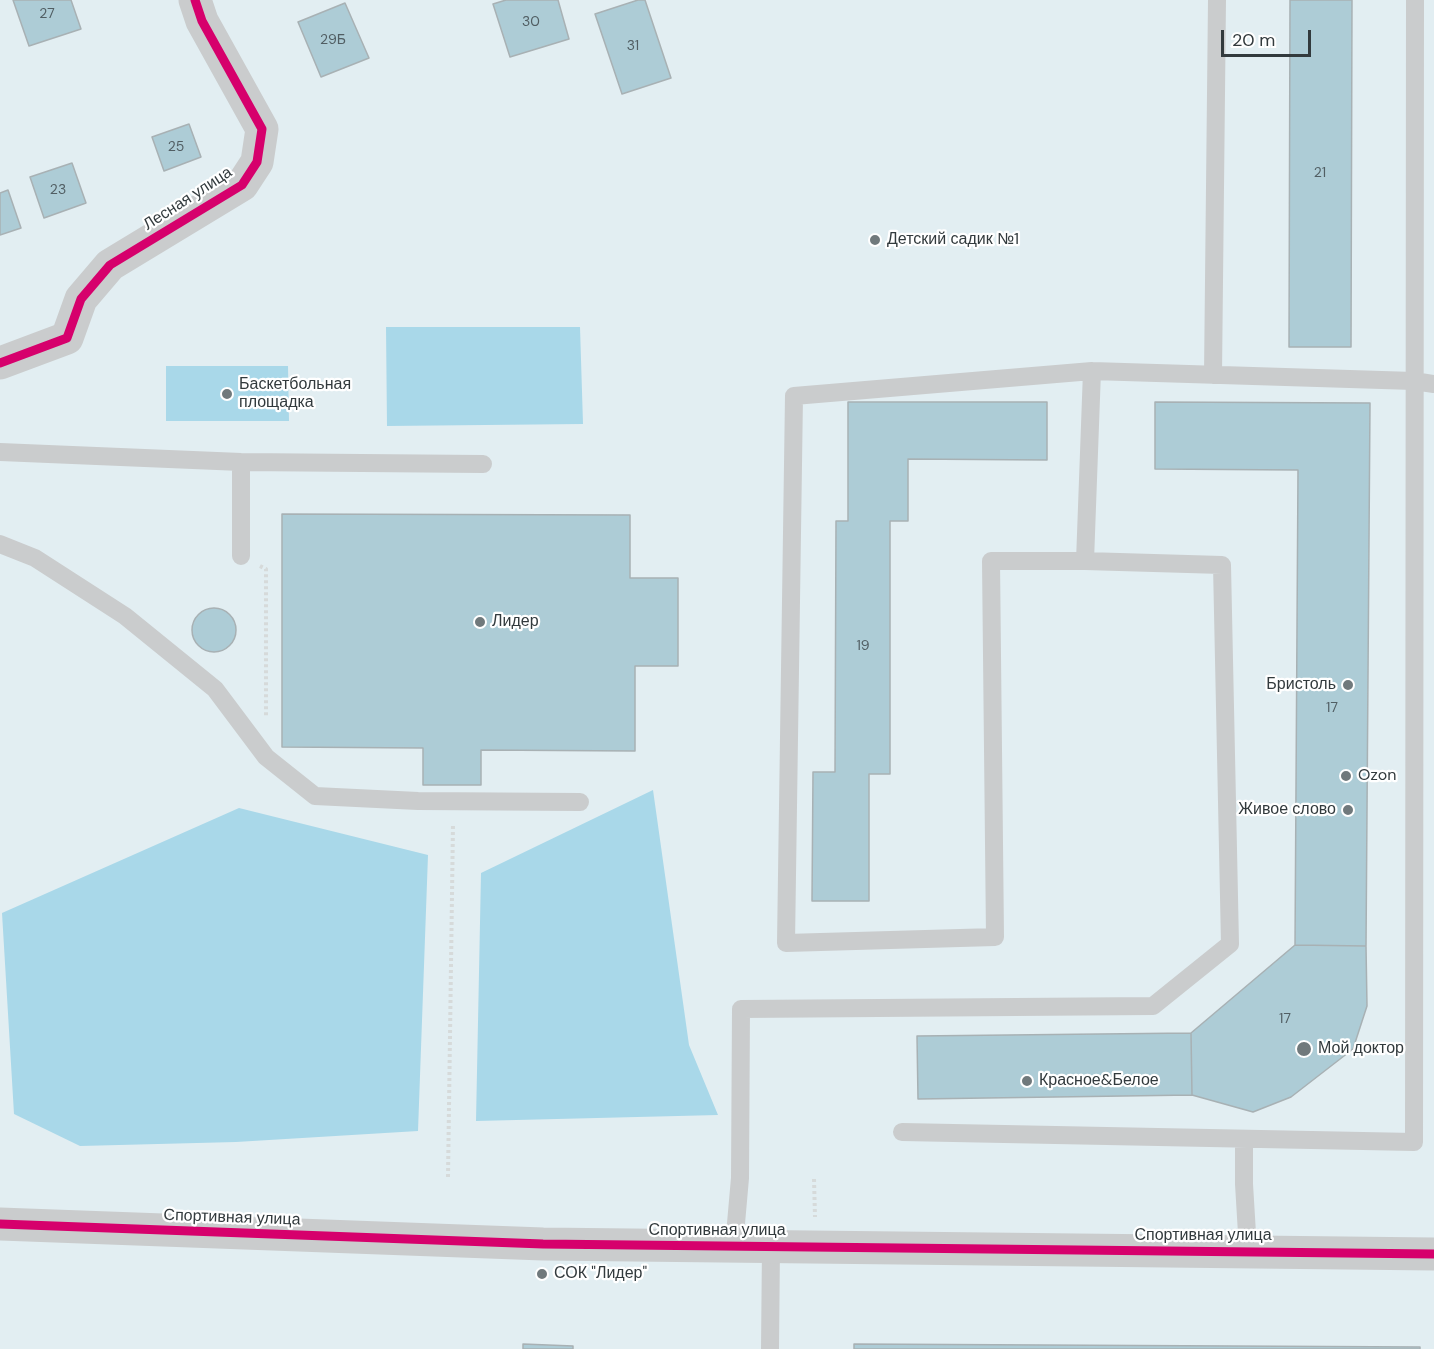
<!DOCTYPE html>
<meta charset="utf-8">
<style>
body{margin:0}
#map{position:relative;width:1434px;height:1349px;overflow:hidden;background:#e2eef2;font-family:"DM Sans",sans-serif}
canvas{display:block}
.scale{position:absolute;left:1221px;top:30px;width:90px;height:27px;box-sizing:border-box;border:3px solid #323a3d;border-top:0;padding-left:8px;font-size:18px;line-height:21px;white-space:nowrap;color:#323a3d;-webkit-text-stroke:4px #fff;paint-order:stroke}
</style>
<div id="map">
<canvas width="1434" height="1349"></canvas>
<div class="scale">20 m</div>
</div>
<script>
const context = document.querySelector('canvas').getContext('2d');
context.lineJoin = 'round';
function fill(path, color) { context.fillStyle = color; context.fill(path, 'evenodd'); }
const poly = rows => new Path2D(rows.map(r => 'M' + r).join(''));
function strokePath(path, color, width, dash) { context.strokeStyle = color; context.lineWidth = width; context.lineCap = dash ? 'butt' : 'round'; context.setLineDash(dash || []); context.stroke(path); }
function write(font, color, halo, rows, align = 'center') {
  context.font = font + ' "DM Sans",sans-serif'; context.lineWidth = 4.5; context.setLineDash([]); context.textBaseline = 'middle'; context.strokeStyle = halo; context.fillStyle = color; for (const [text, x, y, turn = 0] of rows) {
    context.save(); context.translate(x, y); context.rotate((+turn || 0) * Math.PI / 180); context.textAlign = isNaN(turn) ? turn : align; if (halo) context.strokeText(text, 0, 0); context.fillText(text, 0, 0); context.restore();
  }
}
const green = poly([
 [386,327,580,327,583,424,387,426],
 [166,366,288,366,289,421,166,421],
 [653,790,689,1045,718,1115,476,1121,481,873],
 [239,808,428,855,418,1131,236,1142,80,1146,14,1114,2,913]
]);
const building = poly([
 [13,0,71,0,81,29,29,46,13,0],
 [506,0,558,0,569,39,510,57,493,4,506,0],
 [638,0,645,0,671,78,622,94,595,14,638,0],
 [1290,0,1352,0,1351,347,1289,347,1290,0],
 [345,3,369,58,321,77,298,22,345,3],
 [189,124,201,157,164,171,152,137,189,124],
 [72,163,86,203,44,218,30,177,72,163],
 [8,190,21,228,0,235,0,193,8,190],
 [848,402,1047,402,1047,460,908,459,908,521,890,521,890,774,869,774,869,901,812,901,813,772,835,772,836,521,848,521,848,402],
 [1155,402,1370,403,1366,946,1295,945,1298,470,1155,469,1155,402],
 [282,514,630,515,630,578,678,578,678,666,635,666,635,751,481,750,481,785,423,785,423,748,282,747,282,514],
 '192 630a22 22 0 1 1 44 0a22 22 0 1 1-44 0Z',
 [1295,945,1366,946,1367,1006,1353,1049,1291,1097,1253,1112,1192,1095,1191,1033,1295,945],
 [1191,1033,1192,1095,918,1099,917,1036,1191,1033],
 [523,1344,573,1346,573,1349,523,1349,523,1344],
 [854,1344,1420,1347,1420,1349,854,1349,854,1344]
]);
const path = poly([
 [260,566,266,569,266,716],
 [448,1177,453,824],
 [814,1179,815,1217]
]);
const service = poly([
 [1213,375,1217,0],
 [0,452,241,462,483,464],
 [241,462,241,556],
 [0,544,35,558,125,616,215,689,266,757,315,796,418,801,580,802],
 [1085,561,991,561,995,937,786,943,794,396,1092,371,1414,381,1434,384],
 [902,1132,1414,1142,1415,0],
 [1244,1139,1244,1184,1248,1250],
 [734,1246,740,1178,741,1009,1153,1006,1230,944,1222,565,1085,561,1092,371],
 [770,1349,771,1246]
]);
const minor = poly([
 [0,363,67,338,81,299,110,265,242,185,257,162,262,129,202,21,195,0],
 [0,1224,543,1244,1434,1254]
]);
const cycleway = poly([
 [0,363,67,338,81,299,110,265,242,185,257,162,262,129,202,21,195,0],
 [0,1224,543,1244,1434,1254]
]);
const markers = [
 [875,240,6,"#70797c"],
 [227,394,6,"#70797c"],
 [480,622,6,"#70797c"],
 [1348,685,6,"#70797c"],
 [1346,776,6,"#70797c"],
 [1348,810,6,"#70797c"],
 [1304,1049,8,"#70797c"],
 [1027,1081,6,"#70797c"],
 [542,1274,6,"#70797c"]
];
const numberNames = [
 ["27",47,14],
 ["30",531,22],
 ["29Б",333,40],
 ["31",633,46],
 ["25",176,147],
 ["21",1320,173],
 ["23",58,190],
 ["19",863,646],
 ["17",1332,708],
 ["17",1285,1019]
];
const streetNames = [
 ["Лесная улица",188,199,-33],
 ["Спортивная улица",232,1218,2],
 ["Спортивная улица",717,1231],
 ["Спортивная улица",1203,1236]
];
const poiNames = [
 ["Детский садик №1",887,240],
 ["Баскетбольная",239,385],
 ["площадка",239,403],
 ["Лидер",492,622],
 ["Бристоль",1336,685,"right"],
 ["Ozon",1358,776],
 ["Живое слово",1336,810,"right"],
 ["Мой доктор",1318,1049],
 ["Красное&Белое",1039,1081],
 ["СОК \"Лидер\"",554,1274]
];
fill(green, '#a9d8e9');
fill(building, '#adccd6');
strokePath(building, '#a8b1b4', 1.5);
strokePath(path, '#d6dada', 4, [3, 3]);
strokePath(service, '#cacccd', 18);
strokePath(minor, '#cacccd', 33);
strokePath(cycleway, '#d6006c', 9);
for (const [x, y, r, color] of markers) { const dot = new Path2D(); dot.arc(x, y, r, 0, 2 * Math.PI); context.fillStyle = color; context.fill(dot); strokePath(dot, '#fff', 2); }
write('14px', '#515e63', null, numberNames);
write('16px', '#323a3d', '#fff', streetNames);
write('16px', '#323a3d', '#fff', poiNames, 'left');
</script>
